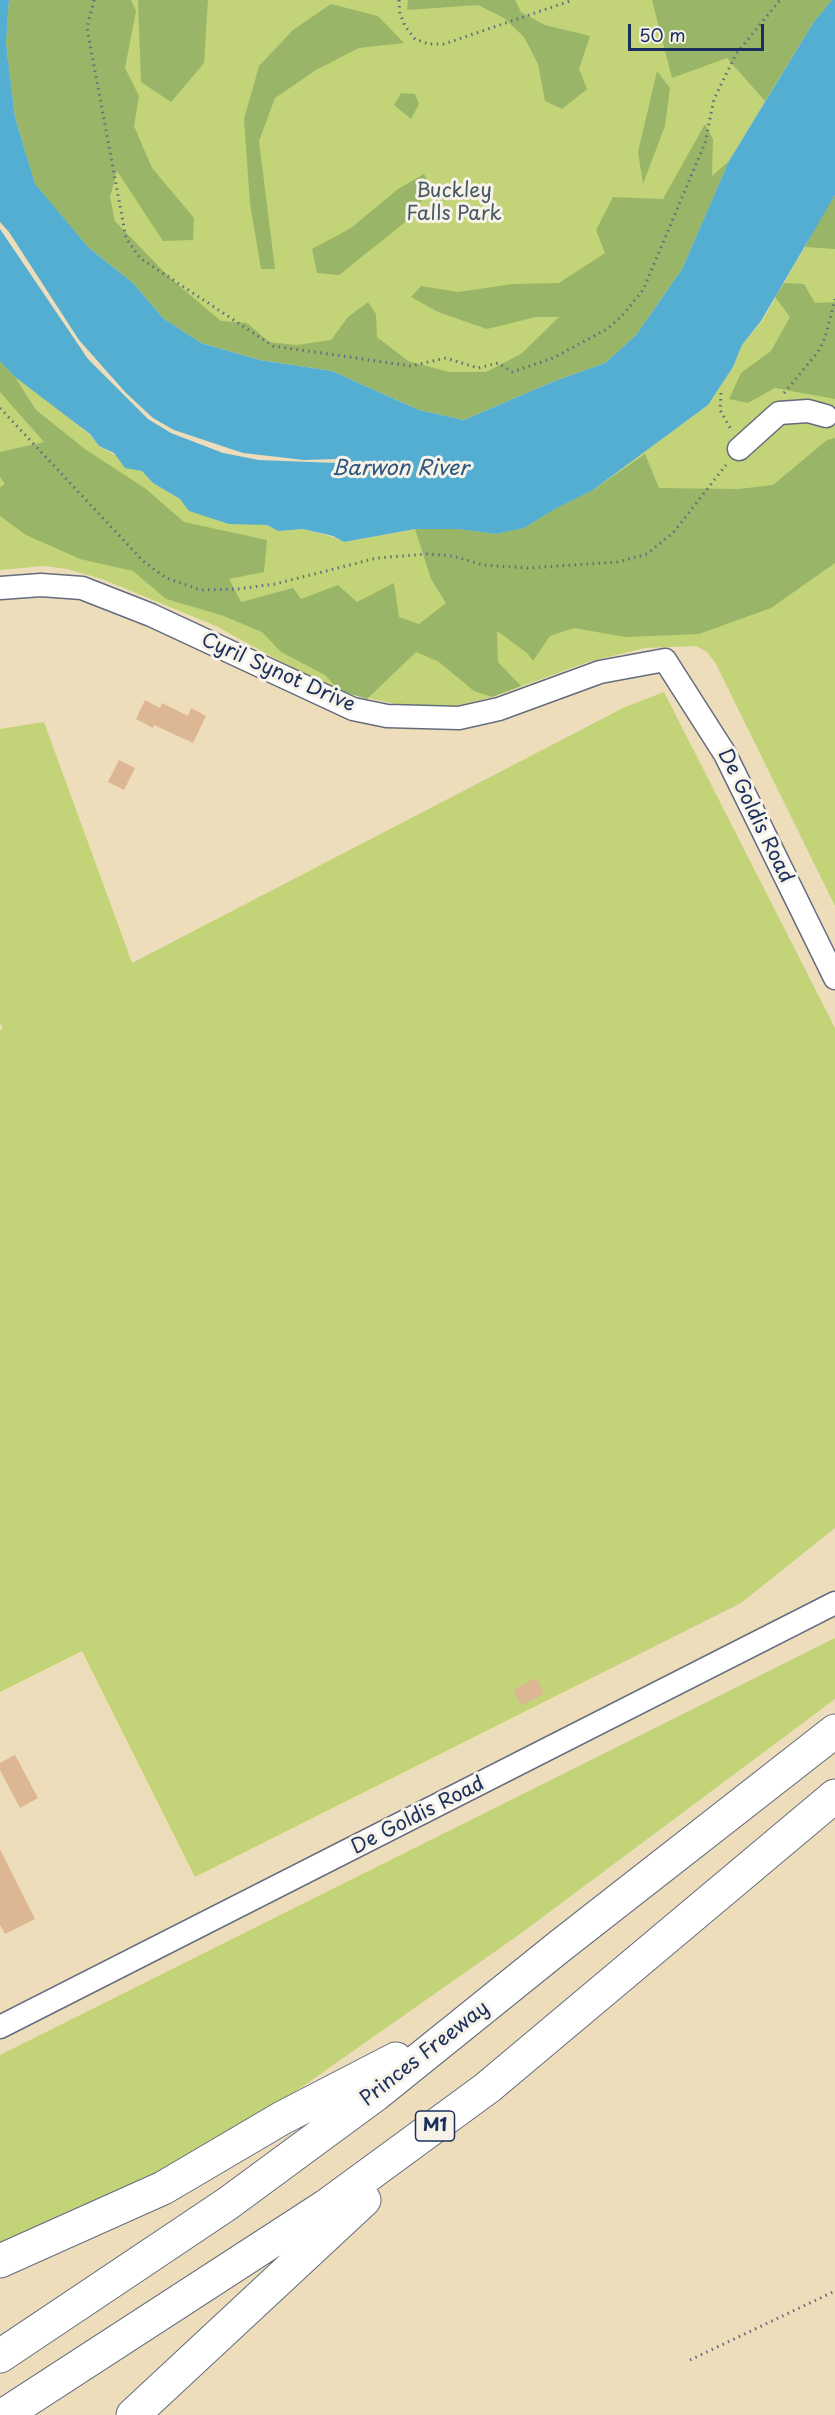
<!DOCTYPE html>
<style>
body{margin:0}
#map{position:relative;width:835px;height:2415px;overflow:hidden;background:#edddba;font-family:"Playpen Sans",sans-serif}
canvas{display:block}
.scale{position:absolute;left:628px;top:24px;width:136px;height:27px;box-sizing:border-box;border:3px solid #1b2f5e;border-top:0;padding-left:8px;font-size:18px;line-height:21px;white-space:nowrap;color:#1b2f5e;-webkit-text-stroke:4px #f7f3e8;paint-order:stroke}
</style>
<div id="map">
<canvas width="835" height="2415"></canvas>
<div class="scale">50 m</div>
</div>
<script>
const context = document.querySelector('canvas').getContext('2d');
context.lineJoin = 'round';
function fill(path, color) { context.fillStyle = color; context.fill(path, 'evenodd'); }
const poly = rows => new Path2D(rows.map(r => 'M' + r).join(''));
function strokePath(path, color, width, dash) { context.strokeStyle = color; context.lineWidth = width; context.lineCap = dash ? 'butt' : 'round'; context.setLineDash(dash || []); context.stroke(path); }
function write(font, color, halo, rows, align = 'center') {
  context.font = font + ' "Playpen Sans",sans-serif'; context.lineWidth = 6; context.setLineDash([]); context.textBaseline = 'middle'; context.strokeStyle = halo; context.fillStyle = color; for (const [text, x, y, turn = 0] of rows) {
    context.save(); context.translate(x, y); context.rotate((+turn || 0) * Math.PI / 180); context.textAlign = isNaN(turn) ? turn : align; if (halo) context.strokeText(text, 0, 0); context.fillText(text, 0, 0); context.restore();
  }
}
const green = poly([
 [9,0,832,0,813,23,729,161,682,269,507,400,163,318,6,43],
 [835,195,835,906,716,664,707,652,696,646,645,648,588,662,492,697,451,707,396,704,350,694,320,683,216,626,102,579,67,569,44,566,0,570,0,360,90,435,99,446,142,471,153,483,180,499,266,525,278,531,303,529,333,537,344,542,415,529,593,490,708,405,733,367,742,345,762,321],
 [664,692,835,1028,835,1528,741,1603,195,1877,82,1651,0,1692,0,1030,3,1028,0,1023,0,729,44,722,132,963,625,707],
 [835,1638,835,1699,520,1934,299,2089,165,2172,0,2249,0,2055]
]);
const forest = poly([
 [9,0,131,0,136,11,125,68,139,96,134,126,152,168,194,218,193,240,163,241,117,171,110,197,115,221,169,277,221,321,247,323,269,342,297,345,331,340,348,317,368,302,376,314,377,337,408,361,449,372,486,372,521,354,559,317,536,317,487,329,438,312,411,297,421,286,458,292,513,284,559,283,605,253,596,230,613,197,663,199,705,124,713,139,712,176,729,161,682,269,636,335,605,363,552,382,464,420,419,410,332,371,260,360,201,343,163,318,133,283,88,247,35,185,15,117,6,43],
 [138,0,208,0,204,63,171,102,141,82],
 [408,0,515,0,521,12,545,25,590,36,579,69,587,89,562,109,545,101,538,64,524,37,504,18,478,5,407,10],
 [652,0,832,0,813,23,765,101,727,58,672,78],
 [331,4,378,16,404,43,359,48,316,70,275,98,259,141,275,269,261,269,250,204,244,119,259,66,293,30],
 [657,71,670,88,665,126,643,184,638,152],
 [401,93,415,94,419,104,411,119,394,105],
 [424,174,431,187,409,219,339,275,317,273,312,249,351,228,398,189],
 [835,195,835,249,805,247,819,218],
 [784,283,804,284,815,303,835,302,835,399,775,388,748,403,729,399,741,373,771,351,790,317,775,297],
 [0,361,15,377,36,410,85,449,146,489,184,522,267,540,264,572,229,579,241,602,293,588,301,599,338,585,357,602,394,583,399,617,419,624,446,603,431,579,415,529,458,529,496,534,524,528,555,509,593,490,645,454,659,488,739,489,773,485,827,440,835,438,835,563,771,608,699,634,625,637,574,628,550,636,533,661,527,653,497,631,498,662,521,686,492,697,474,691,439,662,416,652,367,699,339,690,325,675,281,652,262,632,221,615,166,599,133,571,80,559,26,535,0,516,0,487,5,484,0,477,0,452,44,442,0,392]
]);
const water = poly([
 [0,0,9,0,6,43,15,117,35,184,88,247,133,283,163,318,201,343,260,360,332,371,419,410,464,420,552,382,605,363,636,335,682,269,729,161,813,23,832,0,835,0,835,195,761,321,742,345,733,367,708,405,593,490,555,509,524,528,496,534,458,529,415,529,344,542,333,536,303,529,278,531,267,525,229,524,189,511,180,499,153,483,142,471,125,468,114,453,99,446,90,434,15,377,0,361,0,229,88,359,148,419,171,433,223,453,259,460,337,463,337,459,304,460,243,453,174,430,153,418,126,393,79,340,9,232,0,222]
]);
const building = poly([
 [145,700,160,708,162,703,188,716,191,708,206,716,193,743,154,725,153,728,136,719],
 [119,760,135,768,124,790,108,782],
 [536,1678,544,1694,521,1705,513,1690],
 [15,1755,38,1798,20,1808,0,1770,0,1763],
 [0,1849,35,1919,5,1934,0,1925]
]);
const path = poly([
 [94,0,87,28,126,238,140,258,273,346,411,366,446,358,478,368,498,363,512,372,553,358,607,329,622,316,643,290,705,143,714,99,736,54,780,0],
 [399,0,400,14,405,26,415,39,429,44,444,44,573,0],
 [721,393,720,410,732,431],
 [784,393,818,352,825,338,835,299],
 [0,408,143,561,166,578,201,590,238,589,275,584,377,558,427,554,453,556,483,565,528,568,618,562,647,554,673,533,726,465],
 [690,2360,835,2291]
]);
const minor = poly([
 [739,449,779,413,808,411,826,416],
 [0,588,41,585,82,588,151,615,353,709,387,716,459,718,499,709,600,672,665,660,725,754,835,978],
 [0,2027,835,1603]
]);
const highway = poly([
 [0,2261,163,2188,282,2118,396,2059],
 [0,2356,227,2204,375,2095,560,1946,835,1731],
 [4,2415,326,2206,487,2088,835,1796],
 [133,2415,364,2200]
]);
const shields = [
 [435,2126,39]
];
const shieldNames = [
 ["M1",435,2126]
];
const parkNames = [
 ["Buckley",454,191],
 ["Falls Park",454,214]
];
const streetNames = [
 ["Cyril Synot Drive",278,673,24],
 ["De Goldis Road",755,816,64],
 ["De Goldis Road",418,1816,-27],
 ["Princes Freeway",425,2054,-38]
];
const waterNames = [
 ["Barwon River",400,469]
];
fill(green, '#c2d477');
fill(forest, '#99b668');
fill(water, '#54aed1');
fill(building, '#ddb793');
strokePath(minor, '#646c7e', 25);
strokePath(highway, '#646c7e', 35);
strokePath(path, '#646c7e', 3, [1.5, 4.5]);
strokePath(minor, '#fff', 22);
strokePath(highway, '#fff', 33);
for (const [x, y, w] of shields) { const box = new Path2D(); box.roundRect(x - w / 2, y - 15, w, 30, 4.5); context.fillStyle = '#f7f3e8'; context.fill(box); strokePath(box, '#1b2f5e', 1.5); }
write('bold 18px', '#1b2f5e', null, shieldNames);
write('20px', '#455864', '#f7f3e8', parkNames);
write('20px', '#1b2f5e', '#f7f3e8', streetNames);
write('italic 21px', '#2c5580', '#f7f3e8', waterNames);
</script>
